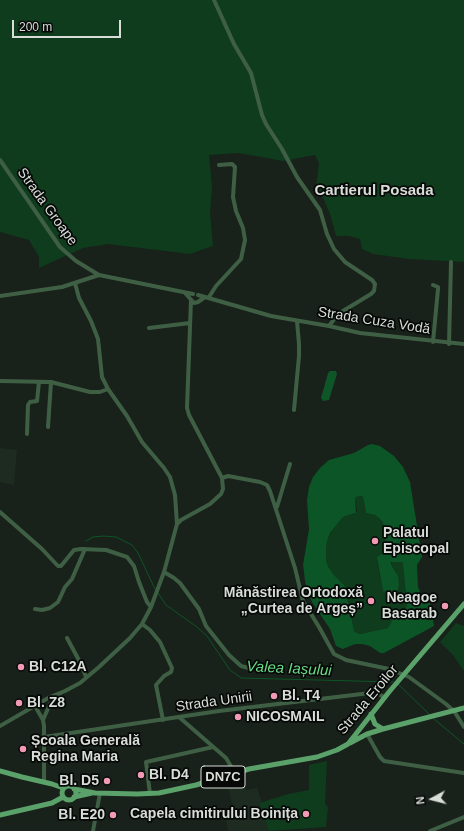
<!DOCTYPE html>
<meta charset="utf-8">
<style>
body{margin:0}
#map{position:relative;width:464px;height:831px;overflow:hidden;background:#18211a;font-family:Arial,sans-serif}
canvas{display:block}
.north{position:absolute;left:412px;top:779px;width:40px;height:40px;-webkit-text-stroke:3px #060907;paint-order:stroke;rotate:263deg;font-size:11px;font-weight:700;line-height:16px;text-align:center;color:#d8ddd8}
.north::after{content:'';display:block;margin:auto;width:14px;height:18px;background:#d8ddd8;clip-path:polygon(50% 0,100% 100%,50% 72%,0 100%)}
.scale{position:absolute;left:12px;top:20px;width:109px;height:18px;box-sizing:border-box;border:2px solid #d8ddd8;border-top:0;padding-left:5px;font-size:12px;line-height:14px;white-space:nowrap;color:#d8ddd8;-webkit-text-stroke:3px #060907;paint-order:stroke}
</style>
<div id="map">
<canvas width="464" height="831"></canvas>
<div class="north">N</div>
<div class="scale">200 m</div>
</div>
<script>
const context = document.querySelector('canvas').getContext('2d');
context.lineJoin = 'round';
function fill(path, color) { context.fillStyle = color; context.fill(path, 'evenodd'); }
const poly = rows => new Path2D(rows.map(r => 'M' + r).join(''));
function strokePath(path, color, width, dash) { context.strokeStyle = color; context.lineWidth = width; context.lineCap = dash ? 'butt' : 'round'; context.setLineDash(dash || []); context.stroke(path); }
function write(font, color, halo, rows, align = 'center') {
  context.font = font + ' Arial,sans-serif'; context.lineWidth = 3.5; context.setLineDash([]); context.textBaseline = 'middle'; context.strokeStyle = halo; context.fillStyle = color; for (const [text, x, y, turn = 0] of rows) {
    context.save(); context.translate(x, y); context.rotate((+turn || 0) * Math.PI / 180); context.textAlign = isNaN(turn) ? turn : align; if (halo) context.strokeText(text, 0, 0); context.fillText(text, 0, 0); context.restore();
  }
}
const built = poly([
 [0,448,17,450,14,485,0,482],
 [244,779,246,790,257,788,262,802,259,803,269,831,228,831,226,818,235,816,227,783]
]);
const green = poly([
 [0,0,464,0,464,262,409,259,373,254,362,249,360,239,349,236,336,236,330,214,324,200,316,187,319,163,315,155,283,161,239,153,209,155,212,187,210,213,213,246,190,254,108,244,83,248,39,268,39,257,29,240,0,232],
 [360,496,363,497,366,513,375,515,379,518,382,521,385,529,387,547,382,554,378,556,377,561,383,591,396,592,398,590,399,585,395,570,391,564,392,562,402,562,403,565,407,605,405,609,395,615,388,628,360,634,357,633,354,631,345,586,334,575,329,568,326,561,326,551,327,541,330,533,343,517,354,514,357,511,355,499,356,497],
 [456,623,464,626,464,671,453,655,440,642],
 [327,761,325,804,328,807,326,827,269,831,259,803,288,794,309,790,309,765]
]);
const forest = poly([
 [372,444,380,446,394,456,403,467,410,482,422,557,417,565,418,587,425,603,430,603,434,626,384,653,380,653,370,646,362,644,355,644,343,649,336,646,330,629,312,602,306,588,303,565,309,529,307,500,309,487,313,477,320,468,329,460,354,453,368,445],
 [361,496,363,497,366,513,375,515,379,518,382,521,385,529,387,547,382,554,378,556,377,558,383,591,389,593,396,592,398,590,399,585,398,576,391,564,391,562,402,562,403,565,407,605,405,609,395,615,388,628,360,634,357,633,354,631,345,586,334,575,329,568,326,561,326,551,327,541,330,533,343,517,356,513,355,499,356,497]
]);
const water = poly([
 [330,371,336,371,337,374,329,400,323,401,321,398,328,373]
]);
const stream = poly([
 [86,541,93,537,103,536,116,537,132,545,138,553,155,589],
 [158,593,166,605,197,627,207,636,230,670,241,678,393,682],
 [398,684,430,715],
 [434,719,464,744]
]);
const minor = poly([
 [214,0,234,44,251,73,262,115,266,124,282,149,297,177,320,210,327,234,334,249,345,262,372,280,375,284,374,291,371,294,338,314,329,326],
 [0,160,60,247,76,261,99,275],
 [75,283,79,298,91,321,98,339,102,377,108,389,127,416,142,442,164,468,170,477,175,495,177,524],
 [433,285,438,287,438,289,433,342],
 [186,294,194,303,198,302,205,297],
 [198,295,271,316,329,326,360,333,464,344],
 [0,296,62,287,99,275,193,294],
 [209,297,216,286,241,259,245,240,243,228,236,211,233,197,235,167,232,164,219,165],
 [149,328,190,323],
 [449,344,451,262],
 [0,381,51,382,90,392,100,392,108,389],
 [294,410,299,356,299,344,297,321],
 [48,427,51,382],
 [27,434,28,405,30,402,37,401,39,382],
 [222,478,228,476,260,482,267,485,270,491,295,568,303,601,319,627,334,654,346,660,389,669,409,677,446,704,454,711,464,727],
 [277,507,290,464],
 [0,512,42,549,58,566,61,566,74,550,81,549,106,550,127,557,134,566,139,582,147,602,151,607],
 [164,572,174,578,180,583,199,609,206,626,229,655,241,666,252,669],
 [35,609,42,610,50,608,58,602,65,587,72,579,85,549],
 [142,624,150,630,160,642,172,668,171,672,164,676,156,685,163,720],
 [67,638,81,664,86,677],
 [35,706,43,720,44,726,44,782],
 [179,717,226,758,235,773],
 [43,720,50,704,60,695],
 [0,726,50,697,65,691,80,683,99,667,130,638,142,624,151,607,164,572,177,524,181,520,210,504,221,494,223,489,222,478,189,415,187,408,191,300],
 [367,734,380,757,384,761,464,773],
 [44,737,219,711,370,693,379,694,385,698],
 [150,794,146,762,213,747],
 [93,831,100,793],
 [430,831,464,817]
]);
const major = poly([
 [371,714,375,724,383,729],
 [350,743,367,734,383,729,464,708],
 [0,771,22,777,52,784,63,788],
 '62 793a7 7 0 1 1 14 0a7 7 0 1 1-14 0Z',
 [74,789,95,793,137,794,159,793,196,785,249,769,317,757,337,750,348,744,389,692,464,604],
 [74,797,92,793],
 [0,815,52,803,63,797]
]);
const markers = [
 [375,541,4,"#f09ab5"],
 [371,601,4,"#f09ab5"],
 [445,606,4,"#f09ab5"],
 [21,667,4,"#f09ab5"],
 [274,696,4,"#f09ab5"],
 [19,703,4,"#f09ab5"],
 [238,717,4,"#f09ab5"],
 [23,749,4,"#f09ab5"],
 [141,775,4,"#f09ab5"],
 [107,781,4,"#f09ab5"],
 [306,814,4,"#f09ab5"],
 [113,815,4,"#f09ab5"]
];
const shields = [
 [223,777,44]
];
const shieldNames = [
 ["DN7C",223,777]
];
const streetNames = [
 ["Strada Groape",47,207,54],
 ["Strada Cuza Vodă",374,321,9],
 ["Strada Eroilor",368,700,-50],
 ["Strada Unirii",214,702,-8]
];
const poiNames = [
 ["Palatul",383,533],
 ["Episcopal",383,549],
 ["Mănăstirea Ortodoxă",363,593,"right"],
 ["„Curtea de Argeș”",363,609,"right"],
 ["Neagoe",437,598,"right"],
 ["Basarab",437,614,"right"],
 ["Bl. C12A",29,667],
 ["Bl. T4",282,696],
 ["Bl. Z8",27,703],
 ["NICOSMAIL",246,717],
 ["Școala Generală",31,741],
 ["Regina Maria",31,757],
 ["Bl. D4",149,775],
 ["Bl. D5",99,781,"right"],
 ["Capela cimitirului Boinița",298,814,"right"],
 ["Bl. E20",105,815,"right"]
];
const neighbourhoodNames = [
 ["Cartierul Posada",374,191]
];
const waterNames = [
 ["Valea Iașului",289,669,3]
];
fill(built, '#1e2b20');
fill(green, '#0e3c1c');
fill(forest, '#0c5526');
fill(water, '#0e5627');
strokePath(stream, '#0e5627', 1);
strokePath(minor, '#3f5f45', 4);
strokePath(major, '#5aa16a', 5);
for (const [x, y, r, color] of markers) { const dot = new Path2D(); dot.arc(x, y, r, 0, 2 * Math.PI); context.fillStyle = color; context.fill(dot); strokePath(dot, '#060907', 1.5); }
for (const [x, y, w] of shields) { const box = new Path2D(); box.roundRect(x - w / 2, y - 11, w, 22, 3); context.fillStyle = '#060907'; context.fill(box); strokePath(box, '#d8ddd8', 1); }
write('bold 13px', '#d8ddd8', null, shieldNames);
write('14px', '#d8ddd8', '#060907', streetNames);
write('bold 14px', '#d8ddd8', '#060907', poiNames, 'left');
write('bold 15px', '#d8ddd8', '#060907', neighbourhoodNames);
write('italic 15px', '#69da86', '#060907', waterNames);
</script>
